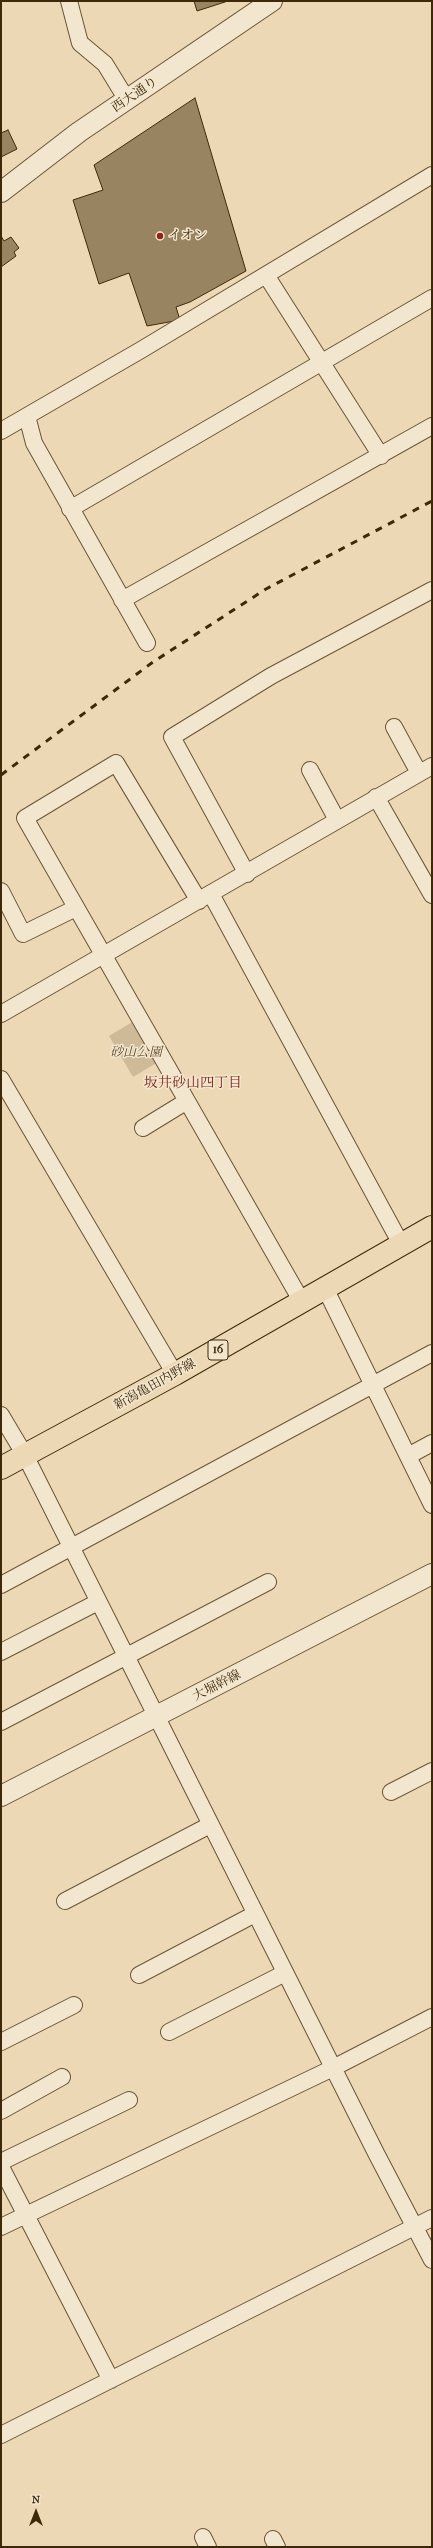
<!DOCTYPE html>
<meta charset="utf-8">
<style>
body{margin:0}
#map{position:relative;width:433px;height:2548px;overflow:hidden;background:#edd8b5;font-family:"IM FELL French Canon",serif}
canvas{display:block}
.frame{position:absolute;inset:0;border:2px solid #3d2909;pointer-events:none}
.north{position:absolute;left:16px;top:2492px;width:40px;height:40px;-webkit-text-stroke:3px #f3e6cf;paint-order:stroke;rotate:0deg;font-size:11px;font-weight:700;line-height:16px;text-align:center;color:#3d2909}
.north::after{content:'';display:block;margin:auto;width:14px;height:18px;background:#3d2909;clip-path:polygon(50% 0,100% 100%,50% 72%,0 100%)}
</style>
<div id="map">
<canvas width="433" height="2548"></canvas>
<div class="frame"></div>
<div class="north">N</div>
</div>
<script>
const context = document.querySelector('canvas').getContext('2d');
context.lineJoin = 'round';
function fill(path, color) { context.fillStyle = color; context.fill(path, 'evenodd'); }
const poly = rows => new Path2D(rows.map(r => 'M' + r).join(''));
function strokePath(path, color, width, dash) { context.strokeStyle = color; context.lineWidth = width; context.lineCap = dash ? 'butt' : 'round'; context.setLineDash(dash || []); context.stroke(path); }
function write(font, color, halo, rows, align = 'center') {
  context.font = font + ' "IM FELL French Canon","Noto Serif JP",serif'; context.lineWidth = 3; context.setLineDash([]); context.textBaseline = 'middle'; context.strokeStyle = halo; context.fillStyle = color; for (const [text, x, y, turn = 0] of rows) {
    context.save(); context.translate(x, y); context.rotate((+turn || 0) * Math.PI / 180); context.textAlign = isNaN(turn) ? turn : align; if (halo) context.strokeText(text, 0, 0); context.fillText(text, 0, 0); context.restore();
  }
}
const green = poly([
 [134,1021,158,1062,133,1077,109,1036]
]);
const building = poly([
 [194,1,228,1,197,11,194,1],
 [195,98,246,271,190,302,176,307,180,320,147,326,129,273,99,284,73,200,103,190,94,165,195,98],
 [8,130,17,149,1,157,1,133,8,130],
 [1,236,4,241,11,237,19,248,14,252,16,256,1,267,1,236]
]);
const minor = poly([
 [69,1,80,43,105,64,127,100],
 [266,275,381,456],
 [27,416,34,443,147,643],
 [1,431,141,350,432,175],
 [70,509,432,298],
 [122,600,432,426],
 [394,727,419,773],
 [310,770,337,820],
 [376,797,432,895],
 [247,874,172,737,271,676,432,590],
 [1,891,23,934,76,908],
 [211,894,401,1244],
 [199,901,116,763,25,818,302,1302],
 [1,1014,432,766],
 [1,1079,175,1374],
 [143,1128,187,1101],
 [325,1288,432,1505],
 [1,1415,26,1457,377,2155,432,2260],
 [408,1456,432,1443],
 [1,1585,432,1353],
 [1,1652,98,1602],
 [1,1722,268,1582],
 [391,1792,432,1771],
 [65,1901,210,1825],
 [139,1975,255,1914],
 [169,2032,285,1973],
 [1,2042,74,2005],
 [1,2111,62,2077],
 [1,2162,129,2100],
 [1,2167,111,2380],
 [1,2227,333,2068,432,2017],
 [1,2435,432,2218],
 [203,2537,208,2547],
 [273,2539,277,2547]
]);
const tertiary = poly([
 [1,192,79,132,272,1],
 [1,1796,432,1574]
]);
const primary = poly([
 [1,1468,175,1374,432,1227]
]);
const rail = poly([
 [1,775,153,662,266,589,432,501]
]);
const markers = [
 [160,236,4,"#8f2418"]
];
const shields = [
 [218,1350,20]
];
const shieldNames = [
 ["16",218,1350]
];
const streetNames = [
 ["西大通り",135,95,-34],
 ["新潟亀田内野線",155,1385,-29],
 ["大堀幹線",217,1686,-27]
];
const poiNames = [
 ["イオン",168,236]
];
const parkNames = [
 ["砂山公園",136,1053]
];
const neighbourhoodNames = [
 ["坂井砂山四丁目",193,1084]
];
fill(green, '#cfba98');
fill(building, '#998462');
strokePath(building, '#3d2909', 1);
strokePath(minor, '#695534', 18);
strokePath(tertiary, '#695534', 22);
strokePath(primary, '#3d2909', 24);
strokePath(minor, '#f3e6cf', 16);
strokePath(tertiary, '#f3e6cf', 20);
strokePath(primary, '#edd8b5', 22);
strokePath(rail, '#3d2909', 3, [7, 7]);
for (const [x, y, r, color] of markers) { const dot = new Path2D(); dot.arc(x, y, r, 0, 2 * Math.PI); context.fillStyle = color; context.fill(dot); strokePath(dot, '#f3e6cf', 1.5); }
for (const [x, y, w] of shields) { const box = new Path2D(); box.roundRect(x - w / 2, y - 10, w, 20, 3); context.fillStyle = '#f3e6cf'; context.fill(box); strokePath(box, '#3d2909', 1); }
write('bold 12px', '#3d2909', null, shieldNames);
write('13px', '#3d2909', '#f3e6cf', streetNames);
write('13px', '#3d2909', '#f3e6cf', poiNames, 'left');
write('italic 13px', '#624d2d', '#f3e6cf', parkNames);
write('14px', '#7a1f14', '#f3e6cf', neighbourhoodNames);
</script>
